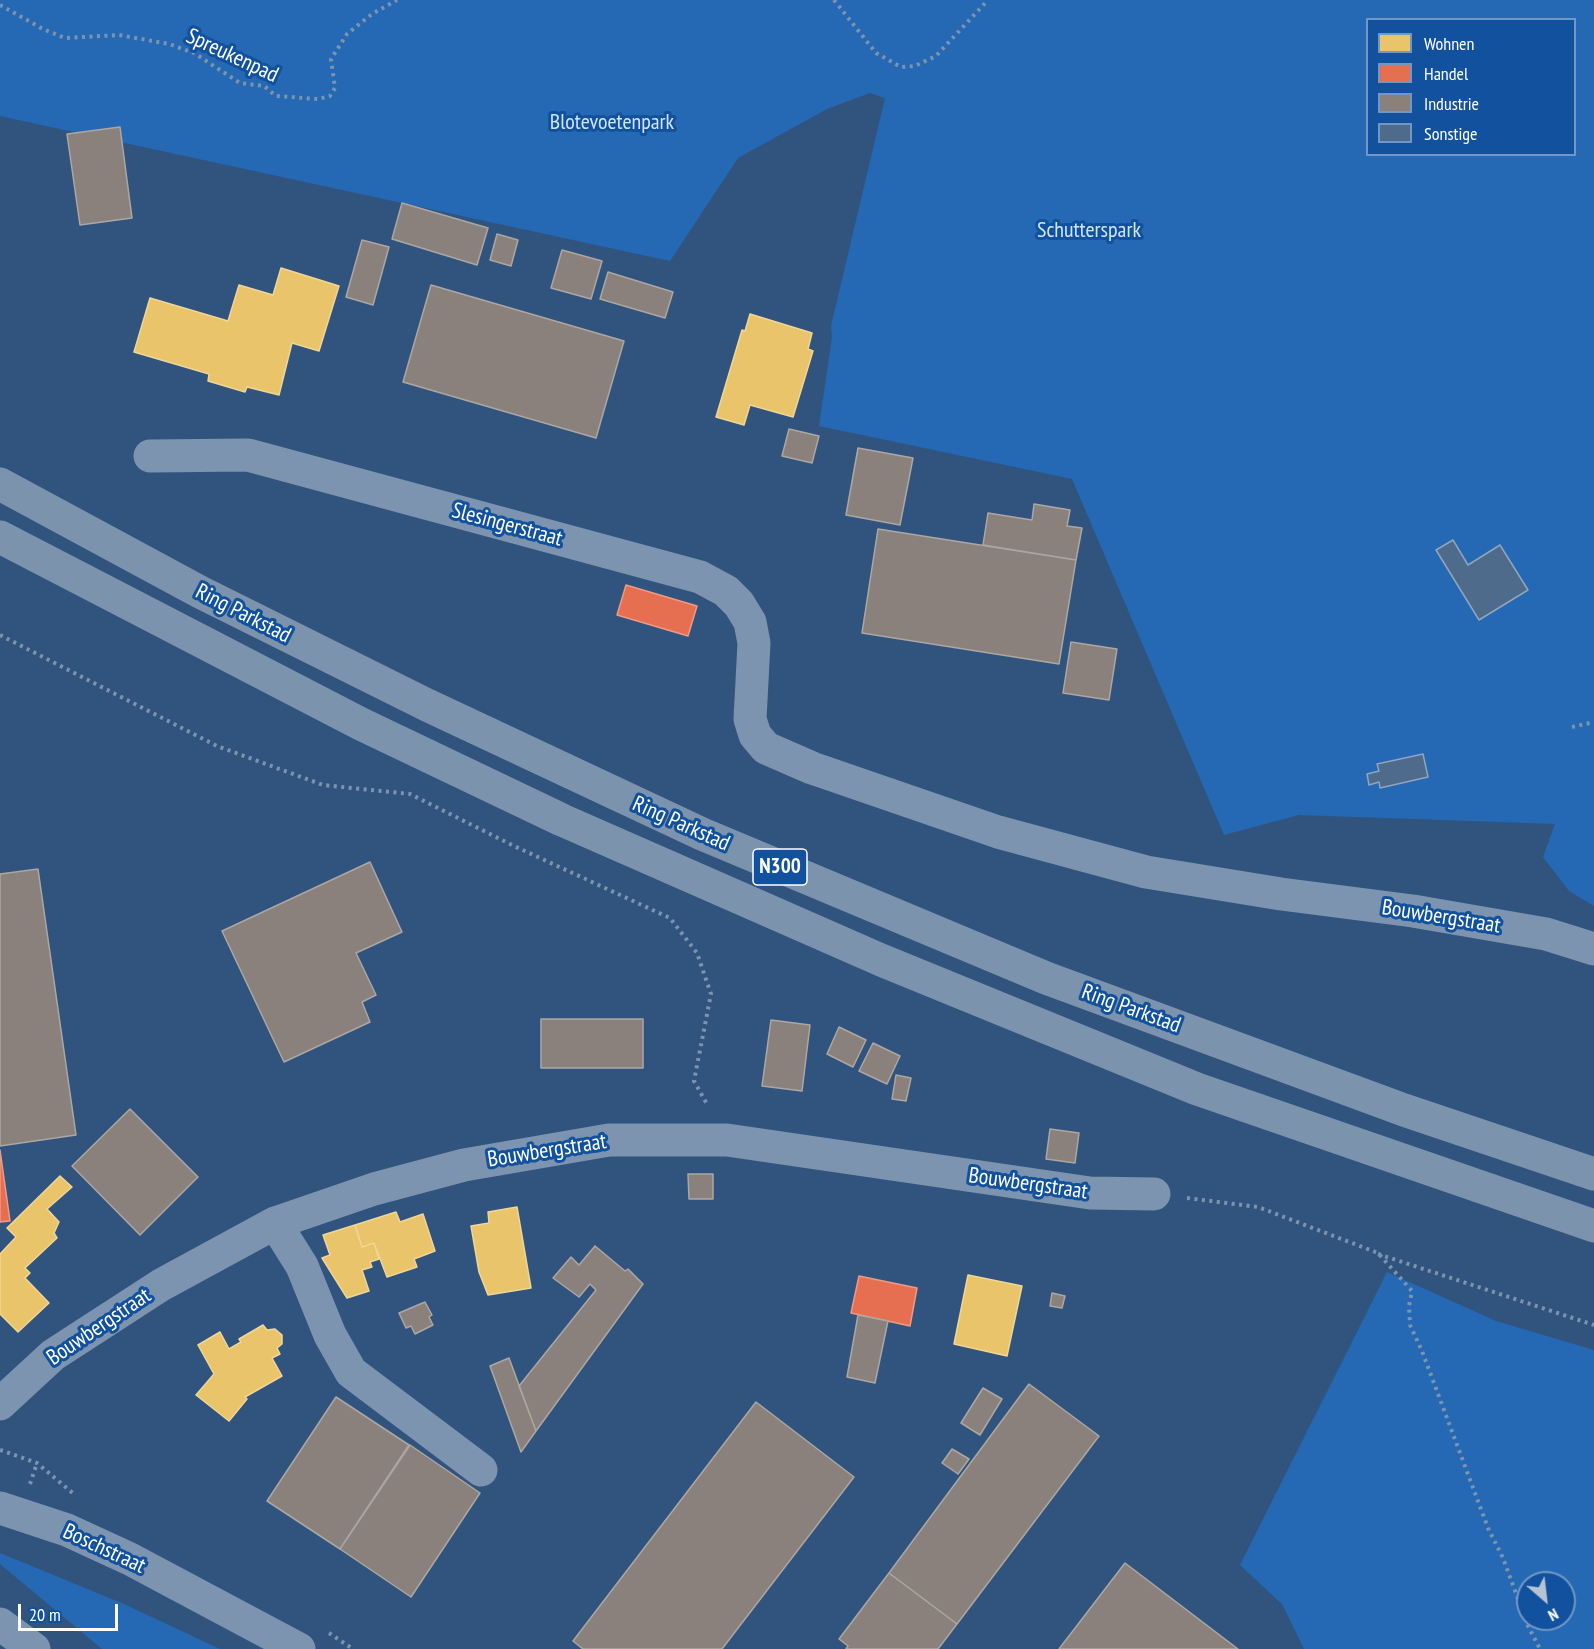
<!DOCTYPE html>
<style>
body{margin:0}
#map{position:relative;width:1594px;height:1649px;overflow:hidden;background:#31547e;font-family:"PT Sans Narrow",sans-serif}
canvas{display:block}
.legend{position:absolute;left:1366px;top:18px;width:210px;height:138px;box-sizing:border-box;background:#11519e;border:2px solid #7097c5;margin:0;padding:8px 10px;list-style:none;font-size:18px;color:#fff}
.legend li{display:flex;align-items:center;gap:12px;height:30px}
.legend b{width:30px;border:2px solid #7097c5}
.north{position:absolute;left:1516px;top:1571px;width:60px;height:60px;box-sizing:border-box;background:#11519e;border:2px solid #7097c5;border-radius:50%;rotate:152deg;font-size:16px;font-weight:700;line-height:24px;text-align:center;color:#fff}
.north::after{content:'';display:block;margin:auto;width:21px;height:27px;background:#b7c3d2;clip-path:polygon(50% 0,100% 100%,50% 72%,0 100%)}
.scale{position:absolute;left:18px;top:1604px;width:100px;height:27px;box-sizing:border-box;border:3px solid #fff;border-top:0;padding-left:8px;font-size:18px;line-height:21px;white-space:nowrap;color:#fff;-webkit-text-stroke:4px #11519e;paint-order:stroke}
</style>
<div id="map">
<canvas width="1594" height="1649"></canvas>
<ul class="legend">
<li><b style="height:16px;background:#e9c46a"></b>Wohnen</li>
<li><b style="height:16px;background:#e76f51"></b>Handel</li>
<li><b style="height:16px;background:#8a817c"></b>Industrie</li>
<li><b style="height:16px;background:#4f6b8c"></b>Sonstige</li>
</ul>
<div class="north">N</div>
<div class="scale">20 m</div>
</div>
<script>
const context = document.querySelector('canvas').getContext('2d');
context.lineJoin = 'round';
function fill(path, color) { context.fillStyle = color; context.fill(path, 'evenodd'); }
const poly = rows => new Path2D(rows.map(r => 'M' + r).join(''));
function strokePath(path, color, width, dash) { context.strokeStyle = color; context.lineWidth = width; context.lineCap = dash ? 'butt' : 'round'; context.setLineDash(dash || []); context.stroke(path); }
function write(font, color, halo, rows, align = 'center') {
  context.font = font + ' "PT Sans Narrow",sans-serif'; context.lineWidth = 6; context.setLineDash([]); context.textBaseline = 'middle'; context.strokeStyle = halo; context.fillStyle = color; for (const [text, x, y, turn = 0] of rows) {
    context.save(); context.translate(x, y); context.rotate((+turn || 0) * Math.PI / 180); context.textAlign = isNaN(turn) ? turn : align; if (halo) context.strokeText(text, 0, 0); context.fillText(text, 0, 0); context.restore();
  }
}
const green = poly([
 [0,0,1594,0,1594,906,1569,891,1543,857,1555,824,1299,815,1224,835,1072,479,819,426,832,337,831,326,885,98,870,93,827,109,738,158,670,261,0,116],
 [1368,20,1574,20,1574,154,1368,154],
 [1387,1272,1496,1321,1594,1350,1594,1649,1304,1649,1282,1604,1240,1565],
 [1528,1583,1564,1583,1564,1619,1528,1619],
 [0,1553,124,1604,220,1649,102,1649,0,1564]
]);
const homes = poly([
 [281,268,339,286,319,351,292,343,279,395,247,387,245,392,208,381,209,374,134,352,150,298,228,321,239,285,273,295,281,268],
 [750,314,812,333,808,349,813,351,793,417,750,405,744,425,716,417,742,330,745,331,750,314],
 [60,1176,72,1187,47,1209,59,1222,54,1233,57,1238,25,1268,30,1273,25,1278,49,1303,18,1332,0,1314,0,1254,16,1237,7,1228,60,1176],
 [517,1207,531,1288,488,1295,479,1272,471,1226,489,1223,488,1212,517,1207],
 [396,1212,400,1222,423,1214,435,1251,414,1259,417,1267,387,1277,374,1243,362,1247,355,1225,396,1212],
 [355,1225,362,1247,374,1243,379,1259,370,1262,372,1267,362,1270,369,1291,347,1298,322,1258,330,1255,323,1235,355,1225],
 [968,1275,1022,1286,1007,1356,954,1344,968,1275],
 [263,1325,267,1330,275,1329,282,1335,282,1344,277,1348,280,1354,272,1358,282,1376,245,1397,247,1399,229,1421,196,1395,214,1374,198,1345,220,1332,229,1349,241,1342,239,1339,263,1325]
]);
const shops = poly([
 [626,585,697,606,688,636,617,615,626,585],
 [0,1150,10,1221,0,1222,0,1150],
 [859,1276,917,1288,910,1326,851,1313,859,1276]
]);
const industry = poly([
 [120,127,132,218,80,225,67,134,120,127],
 [402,203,488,228,477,265,392,239,402,203],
 [497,234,518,240,511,266,490,260,497,234],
 [362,240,389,247,373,305,346,297,362,240],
 [562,250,602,261,591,299,551,288,562,250],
 [608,272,673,292,665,318,600,299,608,272],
 [431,285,624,341,596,438,403,382,431,285],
 [789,429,819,436,812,463,782,456,789,429],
 [858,448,913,458,900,525,846,515,858,448],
 [1034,504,1070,510,1067,526,1082,528,1076,560,983,545,988,513,1032,520,1034,504],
 [878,529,1076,560,1059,664,862,633,878,529],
 [1071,642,1117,649,1109,700,1063,693,1071,642],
 [370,862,402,932,356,953,376,995,362,1002,370,1022,284,1062,222,931,370,862],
 [38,869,76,1135,0,1146,0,874,38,869],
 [541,1019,643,1019,643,1068,541,1068,541,1019],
 [771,1020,810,1025,802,1091,762,1086,771,1020],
 [839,1027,866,1040,853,1067,827,1054,839,1027],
 [873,1043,900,1056,887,1084,859,1071,873,1043],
 [896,1075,911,1078,906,1101,892,1099,896,1075],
 [130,1109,198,1177,140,1235,72,1166,130,1109],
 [1050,1129,1079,1133,1075,1163,1046,1159,1050,1129],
 [688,1174,713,1174,713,1199,689,1199,688,1174],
 [595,1246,625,1271,628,1269,643,1284,536,1431,519,1386,596,1290,590,1284,579,1297,553,1278,571,1257,579,1265,595,1246],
 [1052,1293,1065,1296,1062,1308,1050,1306,1052,1293],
 [425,1302,432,1315,429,1317,433,1325,415,1334,411,1326,406,1328,399,1313,425,1302],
 [858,1315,888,1321,875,1383,847,1377,858,1315],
 [509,1358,536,1431,521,1452,490,1366,509,1358],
 [1029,1384,1099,1436,957,1624,889,1573,1029,1384],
 [983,1388,1002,1399,980,1435,961,1423,983,1388],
 [336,1397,409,1445,340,1549,267,1501,336,1397],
 [756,1402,854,1477,722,1649,583,1649,573,1641,756,1402],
 [410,1445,480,1493,411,1597,340,1549,410,1445],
 [952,1449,969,1459,958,1474,942,1463,952,1449],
 [1125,1563,1238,1649,1059,1649,1125,1563],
 [889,1573,957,1624,938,1649,846,1649,848,1646,839,1639,889,1573]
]);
const building = poly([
 [1453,540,1468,565,1500,545,1528,590,1479,620,1436,550,1453,540],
 [1423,754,1428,777,1380,788,1379,782,1369,785,1367,774,1379,771,1377,764,1423,754]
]);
const path = poly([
 [834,0,876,53,901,67,915,66,936,56,988,0],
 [0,5,43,29,65,38,119,35,169,44,194,53,240,83,264,86,276,96,318,99,330,96,335,88,331,59,347,34,372,14,397,0],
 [0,635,217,746,323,785,410,794,514,846,670,918,697,953,711,994,694,1081,708,1106],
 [1572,727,1594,722],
 [1187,1198,1258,1207,1378,1253,1412,1291,1409,1306,1410,1325,1422,1351,1488,1528,1503,1558,1528,1626,1540,1649],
 [1378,1254,1594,1325],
 [0,1450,37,1463,75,1495],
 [30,1484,37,1463],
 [329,1633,353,1649]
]);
const minor = poly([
 [150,456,248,455,700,577,726,591,739,604,750,622,754,643,750,719,755,735,766,748,812,768,998,832,1146,872,1281,894,1413,911,1546,934,1594,949],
 [275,1223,302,1266,330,1335,351,1372,481,1470],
 [0,1404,53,1355,161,1285,275,1223,374,1189,464,1165,609,1140,727,1140,1090,1193,1154,1194],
 [0,1508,67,1530,130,1559,299,1649],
 [0,1624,34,1649]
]);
const highway = poly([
 [0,484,200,592,427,705,702,834,1046,978,1404,1110,1594,1174],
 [0,537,361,724,562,820,881,960,1197,1089,1594,1226]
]);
const shields = [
 [780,867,54]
];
const shieldNames = [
 ["N300",780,867]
];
const streetNames = [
 ["Spreukenpad",232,56,25],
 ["Slesingerstraat",507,525,15],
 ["Ring Parkstad",243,614,27],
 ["Ring Parkstad",681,824,24],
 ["Bouwbergstraat",1441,917,9],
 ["Ring Parkstad",1131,1009,20],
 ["Bouwbergstraat",547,1151,-9],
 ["Bouwbergstraat",1028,1184,8],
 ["Bouwbergstraat",99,1327,-34],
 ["Boschstraat",104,1549,25]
];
const parkNames = [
 ["Blotevoetenpark",612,123],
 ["Schutterspark",1089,231]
];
fill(green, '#2568b4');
fill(homes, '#e9c46a');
strokePath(homes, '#f0d697', 1.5);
fill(shops, '#e76f51');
strokePath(shops, '#ee9a85', 1.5);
fill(industry, '#8a817c');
strokePath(industry, '#ada7a3', 1.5);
fill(building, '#4f6b8c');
strokePath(building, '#91a5bc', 1.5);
strokePath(path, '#7c94af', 4, [3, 4.5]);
strokePath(minor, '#7c94af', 33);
strokePath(highway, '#7c93ae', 33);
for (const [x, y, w] of shields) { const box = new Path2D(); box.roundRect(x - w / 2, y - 18, w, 36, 4.5); context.fillStyle = '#11519e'; context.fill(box); strokePath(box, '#fff', 1.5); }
write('bold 21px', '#fff', null, shieldNames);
write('22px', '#fff', '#11519e', streetNames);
write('22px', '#d0e6fe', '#11519e', parkNames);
</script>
